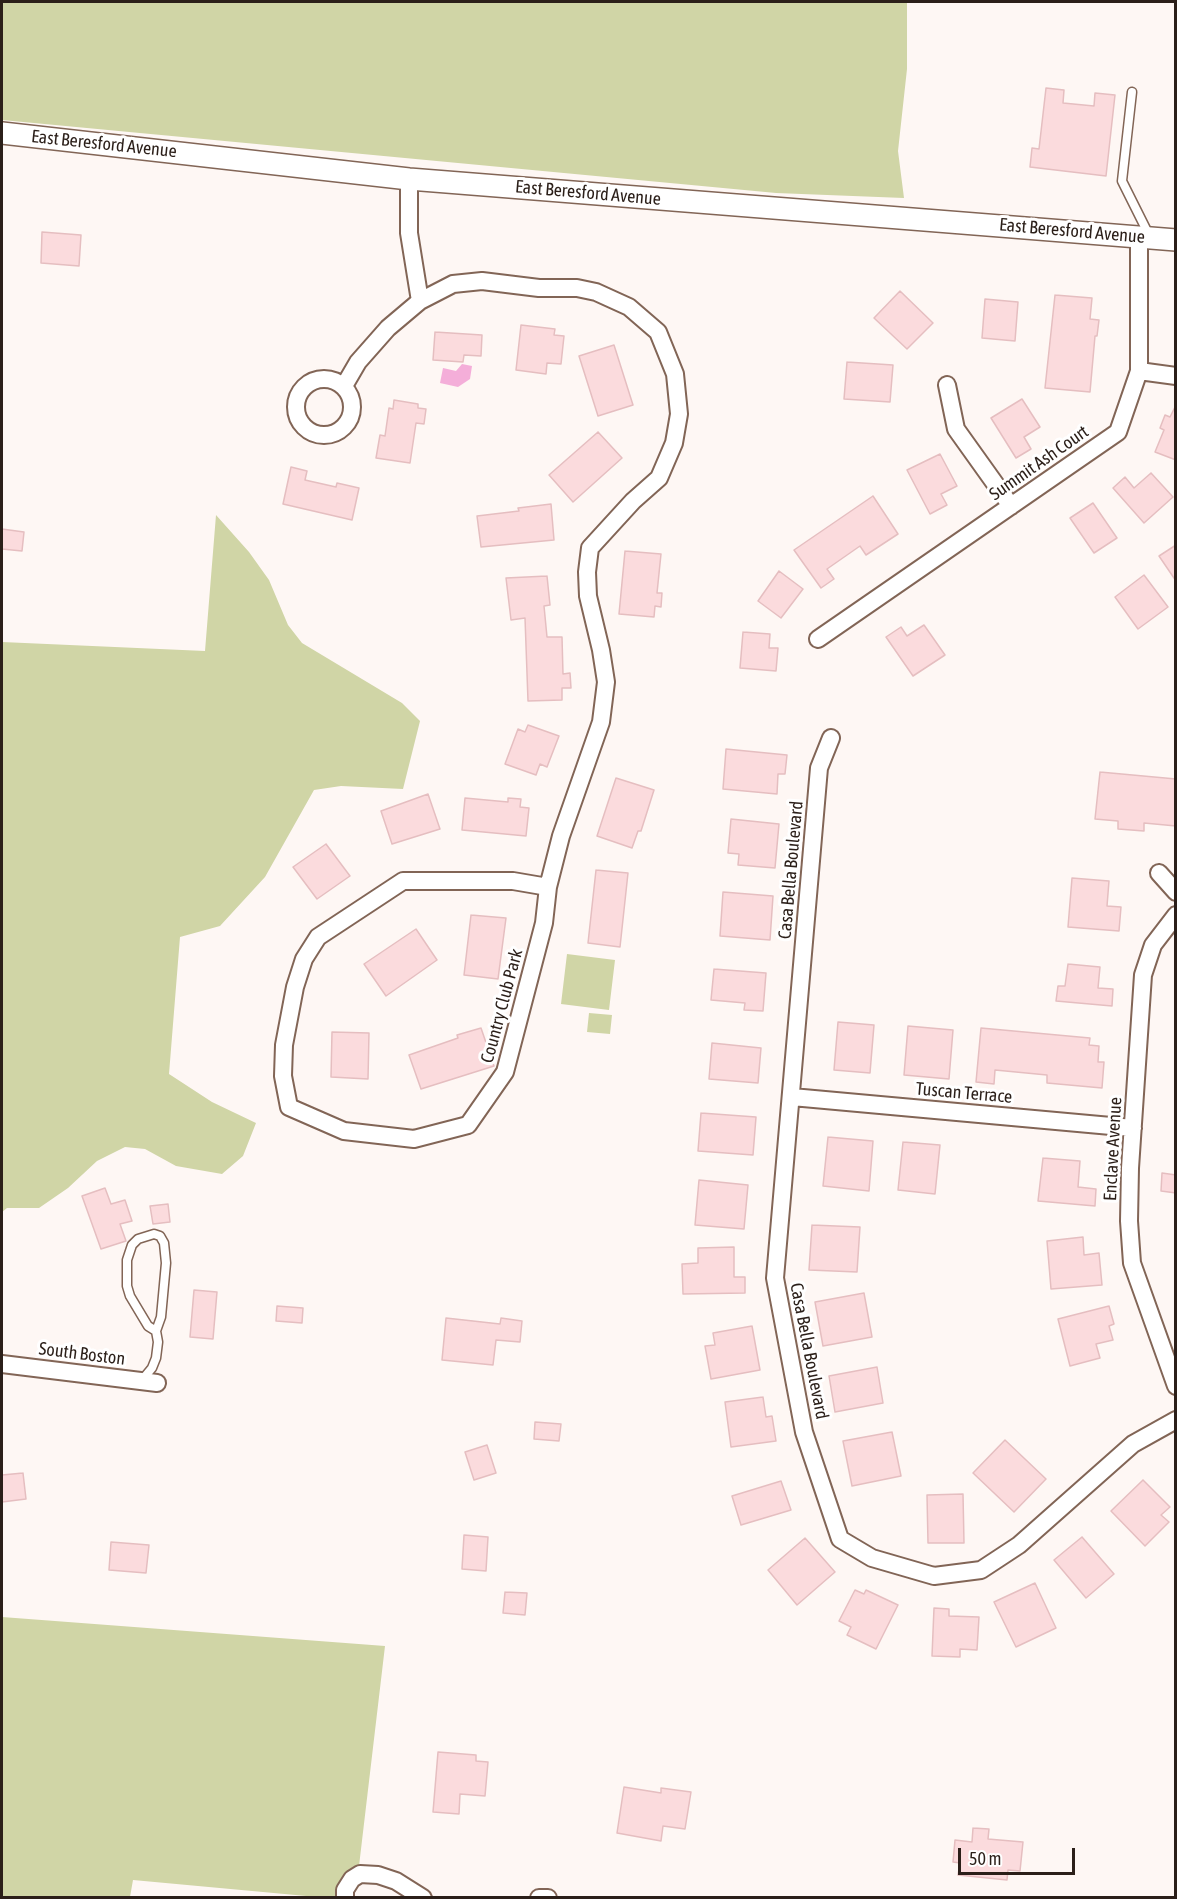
<!DOCTYPE html>
<style>
body{margin:0}
#map{position:relative;width:1177px;height:1899px;overflow:hidden;background:#fef7f4;font-family:"Asap Condensed",sans-serif}
canvas{display:block}
.frame{position:absolute;inset:0;border:3px solid #2b1f19;pointer-events:none}
.scale{position:absolute;left:958px;top:1848px;width:117px;height:27px;box-sizing:border-box;border:3px solid #2b1f19;border-top:0;padding-left:8px;font-size:18px;line-height:21px;white-space:nowrap;color:#2b1f19;-webkit-text-stroke:4px #fff;paint-order:stroke}
</style>
<div id="map">
<canvas width="1177" height="1899"></canvas>
<div class="frame"></div>
<div class="scale">50 m</div>
</div>
<script>
const context = document.querySelector('canvas').getContext('2d');
context.lineJoin = 'round';
function fill(path, color) { context.fillStyle = color; context.fill(path, 'evenodd'); }
const poly = rows => new Path2D(rows.map(r => 'M' + r).join(''));
function strokePath(path, color, width, dash) { context.strokeStyle = color; context.lineWidth = width; context.lineCap = dash ? 'butt' : 'round'; context.setLineDash(dash || []); context.stroke(path); }
function write(font, color, halo, rows, align = 'center') {
  context.font = font + ' "Asap Condensed",sans-serif'; context.lineWidth = 6; context.setLineDash([]); context.textBaseline = 'middle'; context.strokeStyle = halo; context.fillStyle = color; for (const [text, x, y, turn = 0] of rows) {
    context.save(); context.translate(x, y); context.rotate((+turn || 0) * Math.PI / 180); context.textAlign = isNaN(turn) ? turn : align; if (halo) context.strokeText(text, 0, 0); context.fillText(text, 0, 0); context.restore();
  }
}
const green = poly([
 [2,2,907,2,907,69,898,151,904,198,776,193,2,120],
 [216,515,249,552,269,580,288,625,302,643,402,703,420,721,403,789,341,786,314,790,265,877,220,926,180,937,169,1074,212,1102,256,1123,243,1156,222,1174,176,1166,145,1149,125,1147,97,1161,68,1188,39,1208,7,1208,2,1212,2,642,205,651],
 [567,954,615,960,609,1010,561,1004],
 [589,1013,612,1015,610,1034,587,1032],
 [2,1617,385,1646,359,1866,345,1874,339,1885,337,1897,317,1897,133,1880,130,1897,2,1897]
]);
const water = poly([
 [462,364,472,366,470,379,458,387,440,383,443,368,456,371]
]);
const building = poly([
 [1046,88,1064,90,1063,103,1094,106,1095,93,1115,95,1106,176,1030,167,1032,148,1039,149,1046,88],
 [42,232,81,235,79,266,41,263,42,232],
 [900,291,933,323,907,349,874,318,900,291],
 [1055,295,1092,298,1090,319,1099,320,1097,336,1095,336,1090,392,1045,388,1055,295],
 [985,299,1018,302,1015,341,982,338,985,299],
 [521,325,555,329,554,335,564,336,561,364,547,363,546,374,516,370,521,325],
 [435,332,482,335,481,356,464,355,463,362,433,360,435,332],
 [614,345,633,405,598,416,579,356,614,345],
 [847,362,893,365,890,402,844,399,847,362],
 [1022,399,1040,427,1024,437,1031,449,1016,458,991,418,1022,399],
 [394,400,418,404,418,408,426,409,424,424,416,423,410,463,376,458,380,435,385,436,389,408,393,409,394,400],
 [1176,405,1176,460,1155,452,1164,430,1160,428,1165,415,1170,417,1176,405],
 [598,432,622,458,573,502,549,475,598,432],
 [940,454,957,486,941,494,947,505,930,514,907,470,940,454],
 [291,467,307,471,305,480,336,487,337,483,359,488,352,520,283,504,291,467],
 [1151,473,1173,497,1144,523,1113,488,1125,477,1134,488,1151,473],
 [873,496,898,534,866,555,860,546,827,569,834,579,821,588,794,550,873,496],
 [1093,503,1117,538,1094,553,1070,518,1093,503],
 [551,504,554,540,481,547,477,516,519,511,518,508,551,504],
 [2,529,24,532,22,551,2,549,2,529],
 [1176,545,1176,581,1159,556,1176,545],
 [625,551,661,554,657,593,662,593,661,607,655,606,654,617,619,614,625,551],
 [779,571,803,589,781,618,758,601,779,571],
 [1144,575,1168,607,1138,629,1115,597,1144,575],
 [547,576,550,605,544,606,547,637,562,637,563,674,570,673,571,688,562,688,562,700,528,701,525,618,511,620,506,578,547,576],
 [924,625,945,655,913,676,886,637,901,627,907,636,924,625],
 [743,632,770,634,769,648,778,648,776,671,740,668,743,632],
 [528,725,559,736,547,767,540,764,536,775,505,764,518,729,525,732,528,725],
 [726,749,787,755,785,774,778,774,777,794,723,789,726,749],
 [1100,772,1176,779,1176,826,1144,823,1144,831,1118,829,1118,821,1095,819,1100,772],
 [616,778,654,790,641,831,638,831,632,848,597,836,616,778],
 [428,794,440,829,392,844,381,811,428,794],
 [465,798,508,802,508,798,521,799,520,807,529,808,526,836,462,830,465,798],
 [731,819,779,824,775,868,738,865,739,854,728,853,731,819],
 [326,844,350,876,317,899,293,867,326,844],
 [596,870,628,873,620,947,588,943,596,870],
 [1072,878,1109,881,1107,906,1121,907,1119,931,1068,927,1072,878],
 [723,892,773,896,770,940,720,936,723,892],
 [471,915,506,918,498,979,464,975,471,915],
 [416,929,437,960,386,996,364,964,416,929],
 [1068,964,1100,967,1098,988,1113,989,1112,1006,1056,1001,1058,986,1065,986,1068,964],
 [714,969,766,973,763,1011,744,1010,745,1003,711,1000,714,969],
 [838,1022,874,1025,870,1073,834,1070,838,1022],
 [908,1026,953,1030,949,1079,904,1075,908,1026],
 [481,1028,494,1066,421,1089,409,1055,458,1038,457,1035,481,1028],
 [981,1028,1090,1038,1089,1045,1099,1046,1098,1062,1104,1062,1102,1088,1047,1083,1047,1075,995,1070,994,1084,976,1082,981,1028],
 [332,1032,369,1033,368,1079,331,1077,332,1032],
 [712,1043,761,1048,758,1083,709,1079,712,1043],
 [701,1113,756,1117,753,1155,698,1151,701,1113],
 [828,1137,873,1141,869,1191,823,1186,828,1137],
 [903,1142,940,1145,935,1194,898,1190,903,1142],
 [1043,1158,1080,1161,1078,1187,1096,1189,1095,1206,1038,1201,1043,1158],
 [1162,1173,1176,1175,1176,1193,1161,1191,1162,1173],
 [699,1180,748,1185,744,1229,695,1225,699,1180],
 [105,1188,111,1204,125,1200,132,1221,120,1224,126,1241,101,1249,82,1196,105,1188],
 [168,1204,170,1222,153,1224,150,1206,168,1204],
 [812,1225,860,1227,857,1272,809,1270,812,1225],
 [1083,1237,1084,1255,1099,1253,1102,1285,1051,1289,1047,1241,1083,1237],
 [734,1247,734,1277,745,1277,745,1293,683,1294,682,1264,698,1263,698,1248,734,1247],
 [194,1290,217,1292,213,1339,190,1337,194,1290],
 [864,1293,872,1337,823,1346,815,1302,864,1293],
 [277,1306,303,1308,302,1323,276,1321,277,1306],
 [1109,1306,1114,1324,1109,1326,1113,1340,1096,1344,1100,1358,1070,1366,1058,1319,1109,1306],
 [446,1318,500,1324,501,1318,522,1321,520,1342,496,1340,493,1365,442,1360,446,1318],
 [752,1326,760,1370,711,1379,705,1346,715,1345,713,1333,752,1326],
 [877,1367,883,1403,835,1412,829,1376,877,1367],
 [763,1397,766,1417,772,1416,776,1441,731,1447,725,1402,763,1397],
 [535,1422,561,1424,559,1441,534,1439,535,1422],
 [892,1432,901,1476,852,1486,843,1441,892,1432],
 [1005,1440,1046,1479,1014,1512,973,1473,1005,1440],
 [487,1445,496,1473,474,1480,465,1452,487,1445],
 [23,1473,26,1499,2,1502,2,1475,23,1473],
 [1143,1480,1170,1507,1161,1515,1169,1522,1145,1546,1111,1511,1143,1480],
 [781,1481,791,1510,741,1525,732,1496,781,1481],
 [963,1494,964,1543,928,1543,927,1495,963,1494],
 [464,1535,488,1537,486,1571,462,1569,464,1535],
 [1082,1537,1114,1574,1086,1598,1054,1560,1082,1537],
 [805,1538,835,1572,797,1605,768,1570,805,1538],
 [111,1542,149,1545,146,1573,109,1570,111,1542],
 [1035,1583,1056,1628,1016,1647,994,1602,1035,1583],
 [855,1590,864,1594,866,1590,898,1605,876,1649,847,1635,851,1627,839,1621,855,1590],
 [505,1592,527,1593,525,1615,503,1613,505,1592],
 [934,1608,949,1609,949,1616,979,1617,977,1650,960,1649,960,1657,932,1656,934,1608],
 [438,1752,476,1755,476,1761,488,1762,485,1796,460,1794,459,1814,433,1812,438,1752],
 [624,1787,661,1793,661,1788,691,1792,685,1829,663,1826,661,1841,617,1833,624,1787],
 [973,1828,989,1829,988,1839,1023,1842,1020,1871,1008,1870,1007,1880,958,1875,960,1863,953,1862,955,1840,972,1842,973,1828]
]);
const service = poly([
 [1132,92,1122,181,1150,237],
 [142,1380,152,1368,156,1358,158,1342,156,1331,148,1326,130,1296,127,1286,127,1260,132,1245,138,1239,154,1234,160,1236,164,1243,166,1263,161,1317,156,1331]
]);
const minor = poly([
 [420,301,453,284,482,281,539,288,577,288,596,292,629,307,658,332,675,374,679,414,674,443,659,478,633,501,590,548,587,572,588,596,601,650,606,682,601,722,561,836,548,887,544,923,505,1072,468,1125,414,1139,344,1131,289,1107,283,1076,284,1045,295,987,304,959,318,937,403,881,513,881,548,887],
 [1139,371,1176,376],
 '296 407a28 28 0 1 1 56 0a28 28 0 1 1-56 0Z',
 [947,385,956,429,1011,506],
 [344,386,358,362,388,328,420,301,409,233,409,179],
 [818,639,1118,432,1139,371,1139,237],
 [831,738,819,768,775,1278,804,1432,840,1539,872,1558,934,1576,981,1570,1019,1545,1133,1444,1176,1420],
 [1159,873,1176,892],
 [1176,915,1153,945,1143,975,1130,1168,1129,1221,1132,1263,1176,1386],
 [792,1097,1133,1128],
 [2,1364,157,1383],
 [345,1898,345,1890,352,1879,360,1874,378,1875,396,1881,423,1898],
 [539,1898,548,1898]
]);
const tertiary = poly([
 [2,133,409,179,1176,240]
]);
const streetNames = [
 ["East Beresford Avenue",104,144,6],
 ["East Beresford Avenue",588,193,5],
 ["East Beresford Avenue",1072,231,5],
 ["Summit Ash Court",1039,463,-35],
 ["Casa Bella Boulevard",791,870,-85],
 ["Country Club Park",502,1006,-75],
 ["Tuscan Terrace",964,1093,5],
 ["Enclave Avenue",1113,1149,-87],
 ["Casa Bella Boulevard",809,1351,79],
 ["South Boston",82,1354,7]
];
fill(green, '#d0d5a6');
fill(water, '#f4aed9');
fill(building, '#fbdbdd');
strokePath(building, '#e5bec0', 1.5);
strokePath(service, '#826556', 11);
strokePath(minor, '#826556', 20);
strokePath(tertiary, '#826556', 24);
strokePath(service, '#fff', 8);
strokePath(minor, '#fff', 16);
strokePath(tertiary, '#fff', 21);
write('18px', '#2b1f19', '#fff', streetNames);
</script>
